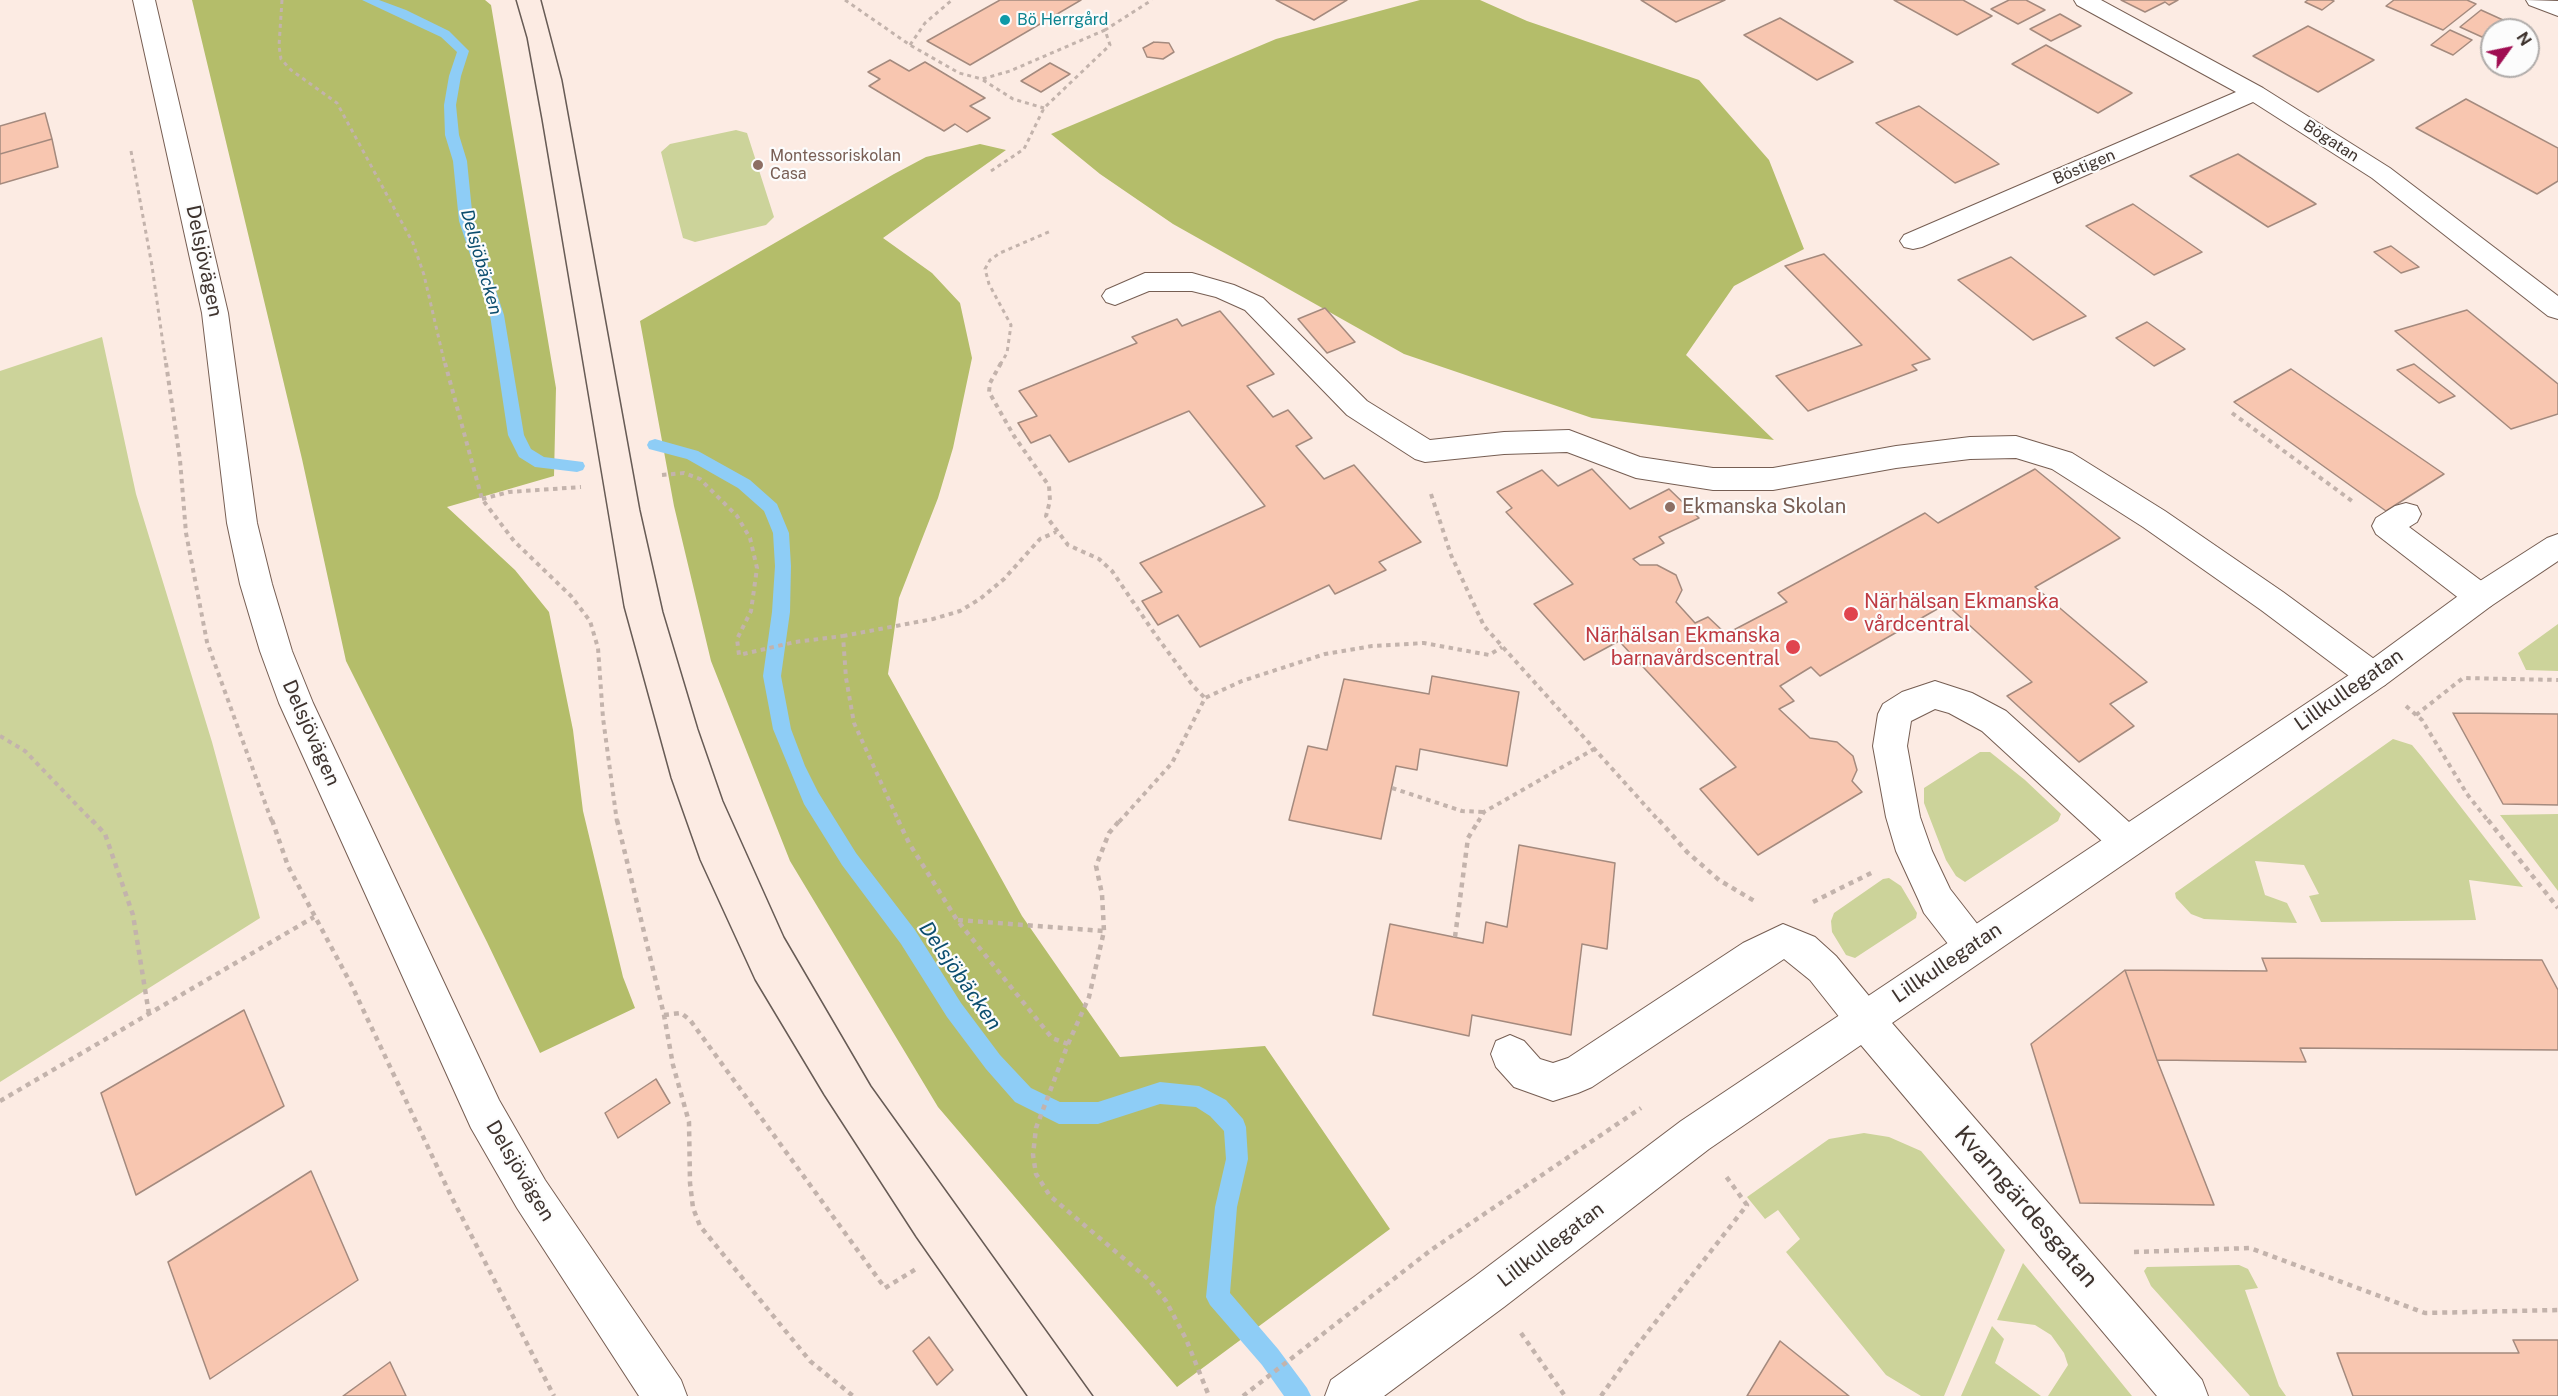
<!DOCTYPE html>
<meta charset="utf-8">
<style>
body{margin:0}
#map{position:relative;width:2558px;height:1396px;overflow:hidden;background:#fcebe3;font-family:"Public Sans",sans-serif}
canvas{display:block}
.north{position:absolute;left:2480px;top:18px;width:60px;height:60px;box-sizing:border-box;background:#fcfcfc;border:2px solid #b0acaa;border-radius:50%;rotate:57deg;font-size:16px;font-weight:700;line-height:24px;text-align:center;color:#3e332e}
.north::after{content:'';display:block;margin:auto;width:21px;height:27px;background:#a00d52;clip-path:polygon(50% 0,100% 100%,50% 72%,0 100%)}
</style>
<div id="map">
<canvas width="2558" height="1396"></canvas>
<div class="north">N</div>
</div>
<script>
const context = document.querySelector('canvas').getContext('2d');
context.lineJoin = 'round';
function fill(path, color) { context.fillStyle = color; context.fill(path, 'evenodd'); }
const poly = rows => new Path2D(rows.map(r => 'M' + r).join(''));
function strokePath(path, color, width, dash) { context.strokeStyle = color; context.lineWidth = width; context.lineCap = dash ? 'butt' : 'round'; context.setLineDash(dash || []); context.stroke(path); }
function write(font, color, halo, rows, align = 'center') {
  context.font = font + ' "Public Sans",sans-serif'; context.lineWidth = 4.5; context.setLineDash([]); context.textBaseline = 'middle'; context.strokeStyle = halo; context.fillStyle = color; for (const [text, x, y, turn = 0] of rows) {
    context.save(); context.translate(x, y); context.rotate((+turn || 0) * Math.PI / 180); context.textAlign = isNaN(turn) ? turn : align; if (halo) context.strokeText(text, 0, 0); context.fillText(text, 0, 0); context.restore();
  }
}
const green = poly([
 [736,130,747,133,774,217,766,225,695,242,683,238,661,152,670,144],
 [102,337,136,494,212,742,260,918,0,1082,0,371],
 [2558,624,2558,671,2526,670,2518,653],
 [2393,739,2412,745,2422,757,2523,887,2469,880,2476,920,2321,922,2309,896,2319,894,2304,865,2255,861,2265,895,2287,903,2297,923,2204,919,2191,914,2176,898,2175,893],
 [1980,752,1990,752,2025,780,2061,814,2058,821,1965,882,1956,876,1946,860,1924,803,1924,788],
 [2558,814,2558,891,2500,815],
 [1889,878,1901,886,1917,913,1916,918,1855,958,1846,955,1832,932,1831,921,1834,913,1883,879],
 [1864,1133,1889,1137,1921,1151,2005,1250,1944,1396,1921,1396,1886,1375,1786,1252,1800,1239,1778,1210,1765,1219,1747,1197,1829,1139],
 [2023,1263,2089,1343,2132,1396,2048,1396,2068,1365,2064,1353,2051,1335,2035,1325,1997,1320],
 [2239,1265,2248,1269,2258,1288,2245,1290,2279,1386,2286,1396,2250,1396,2151,1286,2144,1271,2147,1267],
 [1992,1326,2004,1339,1995,1363,2041,1396,1961,1396]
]);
const forest = poly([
 [192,0,485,0,491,5,556,388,554,476,447,507,515,570,549,612,573,730,583,811,623,977,635,1008,540,1053,487,942,346,661,302,459],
 [1420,0,1480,0,1527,21,1699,80,1769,160,1804,249,1734,286,1686,355,1774,440,1592,418,1404,354,1173,224,1100,174,1051,134,1276,39],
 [980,144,1006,150,883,238,932,273,960,303,972,358,953,448,938,498,899,598,888,674,1022,916,1120,1057,1265,1046,1390,1229,1177,1387,938,1107,790,861,711,661,674,506,640,321,894,174,926,157]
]);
const stream = poly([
 [362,0,379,0,406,10,449,31,469,51,461,76,456,105,459,135,467,161,473,221,504,315,524,435,531,449,544,457,583,462,585,466,583,470,577,472,535,467,519,457,508,435,490,315,459,221,453,161,445,135,444,105,449,76,457,52,441,37,362,0],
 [655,439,698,451,750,480,777,504,789,533,791,566,790,612,781,676,791,729,805,766,818,792,856,853,915,930,961,1003,1000,1055,1031,1088,1060,1102,1098,1102,1160,1082,1199,1086,1207,1090,1226,1100,1243,1119,1246,1127,1248,1159,1237,1207,1230,1293,1278,1349,1307,1388,1311,1396,1284,1396,1262,1365,1210,1305,1206,1297,1215,1207,1226,1159,1224,1131,1210,1116,1196,1107,1160,1104,1098,1124,1059,1124,1015,1102,986,1069,947,1017,901,944,842,865,804,804,773,729,763,676,772,612,775,566,773,533,764,511,738,488,687,459,649,449,647,445,649,441,655,439]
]);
const building = poly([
 [1000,0,1081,0,970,65,927,41,1000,0],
 [1276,0,1347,0,1314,20,1276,0],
 [1641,0,1725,0,1676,22,1641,0],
 [1894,0,1963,0,1992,16,1957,35,1894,0],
 [2009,0,2026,0,2045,10,2018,24,1991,9,2009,0],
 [2121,0,2178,0,2169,5,2165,2,2145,12,2121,0],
 [2308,0,2331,0,2334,1,2322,10,2305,2,2308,0],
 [2394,0,2467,0,2476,4,2443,30,2386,6,2394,0],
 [2481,10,2503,20,2482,37,2460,27,2481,10],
 [2060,14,2081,26,2051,41,2030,29,2060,14],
 [1780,18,1853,62,1817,80,1744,35,1780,18],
 [2308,26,2374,60,2318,92,2253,56,2308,26],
 [2450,30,2472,40,2453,55,2431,45,2450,30],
 [1154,42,1169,43,1174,52,1163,59,1147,57,1143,48,1154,42],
 [2046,45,2132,93,2098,113,2012,64,2046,45],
 [890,60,909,71,925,62,985,98,970,106,990,118,967,132,955,124,944,131,869,86,880,79,868,72,890,60],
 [1050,63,1070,74,1041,92,1021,81,1050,63],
 [2466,99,2558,148,2558,181,2537,194,2416,128,2466,99],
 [1919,106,1999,164,1955,183,1876,123,1919,106],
 [45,113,52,139,0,154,0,126,45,113],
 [52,139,58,167,0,184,0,154,52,139],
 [2238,154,2316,204,2268,227,2190,176,2238,154],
 [2133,204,2202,252,2154,275,2086,226,2133,204],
 [2391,246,2419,267,2401,273,2374,252,2391,246],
 [1824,254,1930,359,1912,365,1917,370,1808,411,1776,376,1862,345,1785,266,1824,254],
 [2011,257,2086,316,2033,340,1958,280,2011,257],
 [1325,308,1355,342,1327,353,1298,319,1325,308],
 [2467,310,2558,384,2558,414,2511,429,2395,331,2467,310],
 [1220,311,1274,374,1247,386,1273,417,1288,410,1312,438,1296,446,1324,479,1354,465,1421,542,1379,562,1386,570,1335,594,1329,585,1200,647,1178,615,1158,625,1142,601,1162,592,1140,563,1265,506,1189,411,1069,462,1050,435,1031,443,1018,423,1037,416,1019,391,1137,343,1132,337,1177,319,1182,326,1220,311],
 [2147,322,2185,349,2154,366,2116,338,2147,322],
 [2414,364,2455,396,2439,403,2397,370,2414,364],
 [2291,369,2444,474,2386,511,2234,402,2291,369],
 [1592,469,1630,509,1669,489,1699,518,1659,537,1664,543,1633,559,1640,565,1657,565,1676,575,1682,590,1676,602,1695,623,1708,617,1726,634,1787,602,1778,593,1925,513,1938,523,2035,469,2120,538,2035,587,2147,682,2110,704,2134,726,2079,762,2007,696,2032,682,1946,604,1820,676,1811,667,1780,686,1794,701,1779,709,1810,738,1837,742,1853,756,1857,770,1852,781,1862,792,1758,855,1700,789,1736,767,1619,641,1584,660,1534,604,1573,584,1506,512,1512,508,1497,492,1542,470,1558,486,1592,469],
 [1432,676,1519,692,1507,766,1420,749,1417,770,1396,766,1381,839,1289,820,1308,746,1327,750,1344,679,1429,694,1432,676],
 [2453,713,2558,714,2558,805,2503,804,2453,713],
 [1519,845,1615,863,1607,949,1582,944,1571,1035,1472,1015,1469,1036,1373,1015,1390,924,1483,943,1486,922,1507,927,1519,845],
 [2262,958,2542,960,2558,990,2558,1050,2300,1048,2306,1062,2157,1060,2125,970,2267,971,2262,958],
 [2125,970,2157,1060,2214,1205,2080,1203,2031,1044,2125,970],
 [244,1010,284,1106,136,1195,101,1093,244,1010],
 [656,1079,670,1103,618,1138,605,1113,656,1079],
 [311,1171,358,1280,210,1379,168,1262,311,1171],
 [929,1337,953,1370,937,1385,913,1351,929,1337],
 [2513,1340,2558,1340,2558,1396,2353,1396,2337,1353,2519,1353,2513,1340],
 [1780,1341,1849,1396,1747,1396,1780,1341],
 [390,1362,406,1396,343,1396,390,1362]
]);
const pathFar2 = poly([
 [282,0,279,46,281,59,291,70,337,103,413,243,424,275,445,365],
 [845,0,910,45,959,73,982,79,1010,71,1105,30],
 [910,45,925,23,952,0],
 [983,80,1013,99,1044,108],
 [131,151,152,266,166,365],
 [991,171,1024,149,1044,108,1110,45,1105,30,1152,0],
 [1000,365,1007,353,1011,325,989,284,985,269,990,260,1000,253,1051,231]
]);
const pathFar1 = poly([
 [166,363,180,460,186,533,207,642,272,822],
 [445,363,482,499,514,541,571,596,590,621,598,648,603,718,617,822],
 [1001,363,990,383,989,392,1014,436,1049,486,1050,501,1046,516,1068,545,1099,559,1112,571,1157,637,1194,687,1205,698],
 [2232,413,2352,501],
 [662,475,684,473,700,479,737,516,750,538,757,568,751,611,737,639,739,655,795,642,843,636,846,678,854,723,899,822],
 [1431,494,1451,555,1484,626,1660,822],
 [482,499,509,492,581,487],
 [843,636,933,619,960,611,980,599,1004,579,1040,539,1056,532],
 [2406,706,2422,720,2467,794,2489,822],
 [2416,715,2463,678,2558,680],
 [0,736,25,751,93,822],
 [1392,788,1462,811,1484,812],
 [1119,822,1172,763,1205,698,1242,681,1325,654,1372,646,1424,643,1489,655,1502,647],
 [1478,822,1484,812,1594,749]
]);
const path = poly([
 [92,820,105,834,133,915,149,1014],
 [272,820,288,866,351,984,451,1196,554,1396],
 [617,820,664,1015,673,1065,689,1122,690,1183,693,1208,700,1226,810,1361,853,1396],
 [898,820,909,843,957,920,1052,1038,1068,1044,1036,1128,1033,1155,1036,1174,1050,1196,1148,1279,1166,1301,1186,1339,1209,1396],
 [1659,820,1687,852,1719,880,1756,902],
 [2488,820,2558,908],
 [1813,902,1873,872],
 [958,920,1104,931],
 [1455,937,1468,838,1479,820],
 [664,1015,681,1013,690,1020,885,1288,916,1269],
 [1068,1044,1089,997,1104,931,1102,894,1096,866,1109,833,1120,820],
 [0,1101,314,917],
 [2134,1252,2250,1248,2425,1313,2558,1310],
 [1521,1333,1565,1396],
 [1243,1396,1431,1250,1641,1108],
 [1601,1396,1636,1347,1747,1205,1725,1175]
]);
const lane = poly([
 [1145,273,1192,273,1234,285,1263,298,1367,401,1430,440,1504,432,1569,430,1640,457,1713,468,1773,468,1896,446,1970,437,2016,436,2072,453,2165,511,2283,592,2385,667,2389,676,2385,685,2373,689,2361,685,2261,610,2143,527,2052,469,2016,458,1970,459,1896,468,1773,490,1713,490,1636,478,1567,452,1504,454,1425,462,1415,459,1347,415,1245,310,1216,297,1192,291,1149,291,1115,305,1106,302,1102,296,1106,290,1145,273],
 [2406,503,2417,506,2421,514,2417,522,2409,527,2491,588,2496,597,2491,606,2480,609,2469,606,2376,534,2372,526,2376,518,2395,506,2406,503],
 [1935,681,1972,693,2006,711,2139,831,2145,842,2139,853,2127,858,2115,853,1982,731,1949,713,1935,709,1911,721,1907,746,1920,817,1932,851,1950,889,1985,934,1990,946,1985,958,1972,963,1959,958,1924,913,1919,901,1896,851,1886,817,1873,746,1878,714,1883,704,1902,692,1935,681],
 [1783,924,1815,937,1836,956,1878,1007,1884,1020,1878,1033,1865,1038,1852,1033,1810,980,1784,959,1592,1087,1578,1093,1553,1101,1514,1087,1496,1067,1491,1054,1496,1041,1510,1035,1524,1041,1540,1059,1553,1063,1568,1058,1743,943,1783,924]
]);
const street = poly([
 [2074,0,2101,0,2263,88,2390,168,2558,296,2558,319,2548,316,2372,178,2253,102,1922,247,1913,249,1904,247,1900,241,1904,235,2236,92,2077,5,2074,0],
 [2526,0,2558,1,2558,16,2529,5,2526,0],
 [2558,534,2558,561,2491,606,2385,685,1892,1023,2202,1380,2208,1396,2157,1396,1861,1045,1709,1149,1504,1307,1384,1396,1325,1396,1331,1380,1474,1277,1681,1121,2361,667,2469,588,2547,538,2558,534]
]);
const secondary = poly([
 [133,0,155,0,228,313,257,523,272,584,292,651,313,703,499,1100,545,1180,681,1380,687,1396,639,1396,517,1208,471,1128,279,703,260,651,240,584,227,523,202,313,133,0]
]);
const tram = poly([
 [516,0,527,38,542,120,624,607,671,778,700,860,755,980,824,1095,916,1237,1027,1396],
 [541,0,562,80,640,510,663,612,698,729,723,801,784,937,871,1086,1093,1396]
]);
const markers = [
 [1005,20,6,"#0f9aa8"],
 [758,165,6,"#8d6e63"],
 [1670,507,6,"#8d6e63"],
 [1851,614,8,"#e0444e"],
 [1793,647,8,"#e0444e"]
];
const farCulturenames = [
 ["Bö Herrgård",1017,20]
];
const farStreetnames = [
 ["Bögatan",2331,141,33],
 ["Böstigen",2084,167,-23]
];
const farEducationnames = [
 ["Montessoriskolan",770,156],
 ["Casa",770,174]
];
const farWaternames = [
 ["Delsjöbäcken",481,262,74]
];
const streetNames = [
 ["Delsjövägen",204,261,78],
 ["Lillkullegatan",2349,690,-35],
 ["Delsjövägen",311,733,66],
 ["Lillkullegatan",1947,963,-34],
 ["Delsjövägen",520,1171,59],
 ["Lillkullegatan",1551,1245,-37]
];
const educationNames = [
 ["Ekmanska Skolan",1682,507]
];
const healthNames = [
 ["Närhälsan Ekmanska",1864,602],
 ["vårdcentral",1864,625],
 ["Närhälsan Ekmanska",1780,636,"right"],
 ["barnavårdscentral",1780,659,"right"]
];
const waterNames = [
 ["Delsjöbäcken",960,976,55]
];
const nearStreetnames = [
 ["Kvarngärdesgatan",2026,1207,49]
];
fill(green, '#ccd39a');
fill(forest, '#b4bd6a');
fill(stream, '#8ecdf6');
fill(building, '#f8c6b0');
strokePath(building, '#a48a7e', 1.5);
strokePath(lane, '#765e53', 2);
strokePath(street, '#765e53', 2);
strokePath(secondary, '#765e53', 2);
strokePath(pathFar2, '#c3b3ac', 3, [4, 4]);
strokePath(pathFar1, '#c3b3ac', 4, [4.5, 4.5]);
strokePath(path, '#c3b3ac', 4.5, [5, 5]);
fill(lane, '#fff');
fill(street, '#fff');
fill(secondary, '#fff');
strokePath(tram, '#675b55', 1.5);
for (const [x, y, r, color] of markers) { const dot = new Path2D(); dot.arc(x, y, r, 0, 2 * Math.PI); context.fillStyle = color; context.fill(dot); strokePath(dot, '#fcfcfc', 2); }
write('16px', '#0d838f', '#fcfcfc', farCulturenames, 'left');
write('16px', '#3e332e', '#fcfcfc', farStreetnames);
write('16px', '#785e54', '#fcfcfc', farEducationnames, 'left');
write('italic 18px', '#0c4e6f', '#fcfcfc', farWaternames);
write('20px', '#3e332e', '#fcfcfc', streetNames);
write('20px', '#785e54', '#fcfcfc', educationNames, 'left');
write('20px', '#be3a42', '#fcfcfc', healthNames, 'left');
write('italic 21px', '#0c4e6f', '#fcfcfc', waterNames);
write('24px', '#3e332e', '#fcfcfc', nearStreetnames);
</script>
